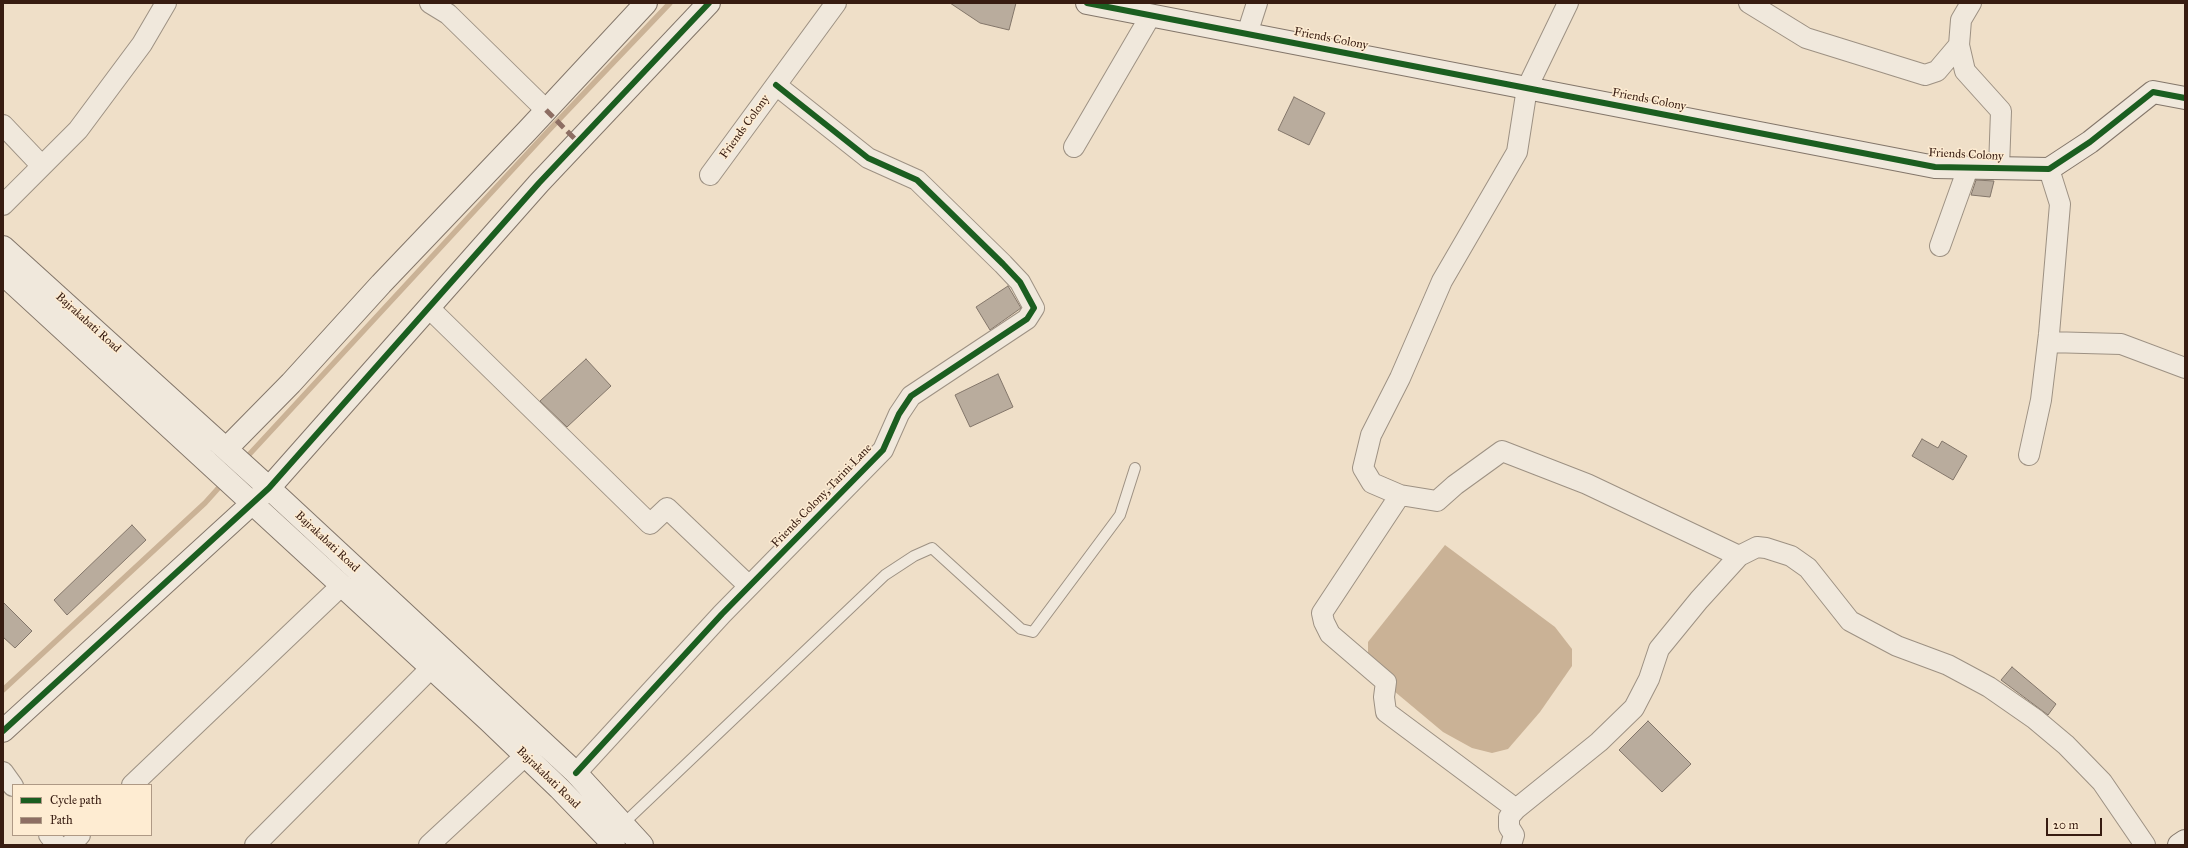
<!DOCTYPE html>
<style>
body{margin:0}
#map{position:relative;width:2188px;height:848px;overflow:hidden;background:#efdfc8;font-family:"IM FELL Great Primer",serif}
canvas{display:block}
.frame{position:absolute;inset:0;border:4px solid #371c11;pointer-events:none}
.legend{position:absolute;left:12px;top:784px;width:140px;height:52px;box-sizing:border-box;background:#feecd2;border:1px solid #ae9985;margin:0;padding:5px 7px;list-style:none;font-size:12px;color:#371c11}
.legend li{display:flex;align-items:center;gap:8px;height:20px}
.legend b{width:20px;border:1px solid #ae9985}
.scale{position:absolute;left:2046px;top:818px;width:56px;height:18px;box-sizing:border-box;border:2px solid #371c11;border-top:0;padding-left:5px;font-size:12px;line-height:14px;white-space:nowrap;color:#371c11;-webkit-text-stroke:3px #feecd2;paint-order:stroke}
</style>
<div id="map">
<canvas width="2188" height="848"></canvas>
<div class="frame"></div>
<ul class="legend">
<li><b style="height:5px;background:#1b5e20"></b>Cycle path</li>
<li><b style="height:5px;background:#8d6e63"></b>Path</li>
</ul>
<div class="scale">20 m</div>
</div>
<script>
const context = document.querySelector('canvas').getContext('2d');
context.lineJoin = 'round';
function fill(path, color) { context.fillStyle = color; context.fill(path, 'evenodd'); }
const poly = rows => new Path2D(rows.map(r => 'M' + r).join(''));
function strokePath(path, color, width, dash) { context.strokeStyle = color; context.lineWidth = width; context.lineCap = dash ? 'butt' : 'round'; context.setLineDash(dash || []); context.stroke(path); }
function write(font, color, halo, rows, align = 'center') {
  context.font = font + ' "IM FELL Great Primer",serif'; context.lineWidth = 3; context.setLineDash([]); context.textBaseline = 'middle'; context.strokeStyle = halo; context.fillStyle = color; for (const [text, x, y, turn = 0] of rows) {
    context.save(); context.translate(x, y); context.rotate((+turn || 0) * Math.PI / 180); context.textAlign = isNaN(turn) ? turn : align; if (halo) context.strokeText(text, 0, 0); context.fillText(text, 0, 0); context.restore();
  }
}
const water = poly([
 [1445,545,1555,627,1572,649,1572,666,1540,712,1508,749,1492,753,1472,748,1443,732,1382,681,1368,659,1368,642]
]);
const stream = poly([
 [245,459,550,129,670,3],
 [3,690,205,503,223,483]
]);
const building = poly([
 [950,3,1016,3,1009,30,980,23,950,3],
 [1294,97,1325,113,1309,145,1278,130,1294,97],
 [1976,180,1994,181,1990,197,1971,195,1976,180],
 [1008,286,1021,308,990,330,976,307,1008,286],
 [586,359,611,386,567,427,540,401,586,359],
 [998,374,1013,407,970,427,955,395,998,374],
 [1922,439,1938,448,1942,441,1967,456,1953,480,1912,456,1922,439],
 [132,525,146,540,67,615,54,600,132,525],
 [3,602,32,631,15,648,3,637,3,602],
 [2012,667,2056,704,2048,715,2001,680,2012,667],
 [1648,721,1691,764,1662,792,1619,750,1648,721]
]);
const lane = poly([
 [623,824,885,575,914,556,932,548,1021,629,1033,632,1120,515,1135,468]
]);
const street = poly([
 [430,3,448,14,546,110],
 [1568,3,1527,88,1517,152,1442,281,1400,378,1371,435,1363,468,1372,483,1400,495,1437,501,1455,485,1502,451,1587,484,1739,556],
 [1749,3,1806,38,1925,75,1937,71,1959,45],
 [1971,3,1961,20,1959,45,1965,71,2001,111,1999,168],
 [1247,34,1257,3],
 [3,125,42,166],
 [1074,147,1151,15],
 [710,175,836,3],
 [3,205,78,130,142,44,166,3],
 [1940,246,1968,168],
 [429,308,650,524,667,508,749,586],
 [2048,342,2121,344,2185,368],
 [2029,455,2041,400,2049,334,2060,204,2049,169],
 [1400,495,1322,613,1324,622,1330,634,1386,682,1384,697,1386,712,1516,809],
 [3,772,13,786],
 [576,773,722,614,883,450,899,414,911,396,1027,319,1034,308,1020,282,1003,264,917,180,868,158,776,85],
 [132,785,342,585],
 [49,835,57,845],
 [70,845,80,835],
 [255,845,431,668],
 [429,845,525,756],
 [1511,845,1514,835,1509,827,1509,817,1516,809,1599,742,1634,708,1649,679,1659,649,1699,600,1739,556,1757,547,1766,548,1791,556,1808,568,1850,621,1897,646,1948,665,1989,687,2035,719,2066,745,2102,782,2145,845]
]);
const secondary = poly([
 [1087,3,1935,167,2049,169,2090,142,2153,92,2185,98],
 [3,247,269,488,576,773,642,845],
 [3,274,489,721,559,788,614,845],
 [226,449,291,383,381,284,527,131,646,3],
 [3,731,269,488,539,183,709,3],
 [2179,845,2185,841]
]);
const quiet = poly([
 [546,110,578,142]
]);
const cycleway = poly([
 [1087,3,1935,167,2049,169,2090,142,2153,92,2185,98],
 [3,731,269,488,539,183,709,3],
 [576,773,722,614,883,450,899,414,911,396,1027,319,1034,308,1020,282,1003,264,917,180,868,158,776,85]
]);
const streetNames = [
 ["Friends Colony",1331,39,11],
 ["Friends Colony",1649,100,11],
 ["Friends Colony",745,127,-54],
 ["Friends Colony",1966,155,3],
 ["Bajrakabati Road",88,323,42],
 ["Friends Colony, Tarini Lane",822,496,-46],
 ["Bajrakabati Road",327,542,43],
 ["Bajrakabati Road",548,778,44]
];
fill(water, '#cab296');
strokePath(stream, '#cab296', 5.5);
fill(building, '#b9ac9d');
strokePath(building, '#83766a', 1);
strokePath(lane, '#9d9183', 12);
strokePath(street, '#9d9183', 22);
strokePath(secondary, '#83766a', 24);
strokePath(lane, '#f0e8dc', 10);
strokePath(street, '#f0e8dc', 20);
strokePath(secondary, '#f0e8dc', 22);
strokePath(quiet, '#8d6e63', 5, [10, 5]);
strokePath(cycleway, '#1b5e20', 6);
write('12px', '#371c11', '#feecd2', streetNames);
</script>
